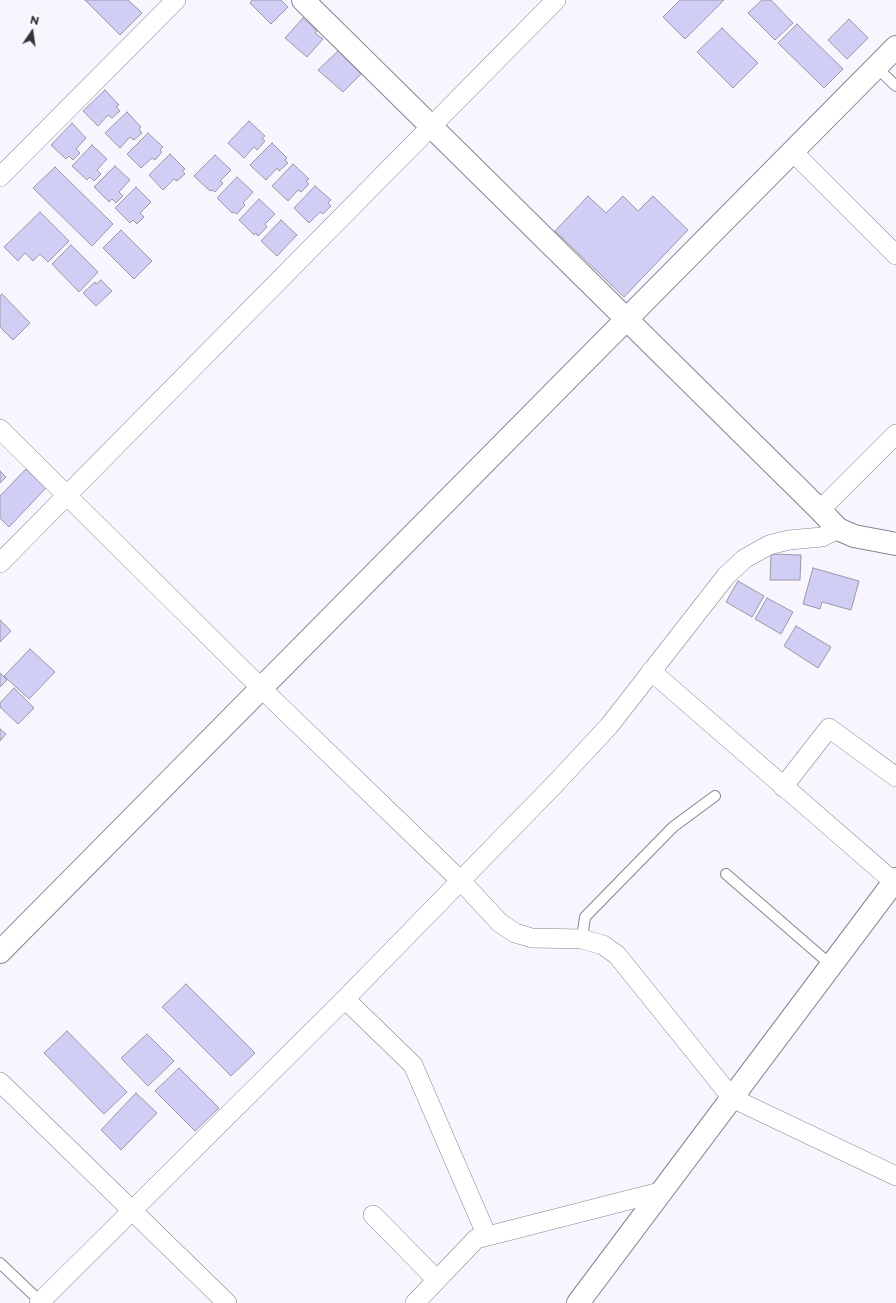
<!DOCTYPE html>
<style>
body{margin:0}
#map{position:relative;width:896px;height:1303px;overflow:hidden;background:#f9f5fe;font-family:Montserrat,sans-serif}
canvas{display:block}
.north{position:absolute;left:12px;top:12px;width:40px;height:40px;-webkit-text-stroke:3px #fff;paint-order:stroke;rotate:13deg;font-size:11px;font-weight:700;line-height:16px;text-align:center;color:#363439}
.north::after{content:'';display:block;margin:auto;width:14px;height:18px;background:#363439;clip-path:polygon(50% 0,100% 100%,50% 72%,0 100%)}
</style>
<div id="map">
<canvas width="896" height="1303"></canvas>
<div class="north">N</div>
</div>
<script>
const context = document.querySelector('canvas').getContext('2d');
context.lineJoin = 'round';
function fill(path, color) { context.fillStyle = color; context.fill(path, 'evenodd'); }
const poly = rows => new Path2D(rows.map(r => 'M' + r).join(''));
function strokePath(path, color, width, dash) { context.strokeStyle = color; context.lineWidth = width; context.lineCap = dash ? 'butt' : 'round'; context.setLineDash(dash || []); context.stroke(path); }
const building = poly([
 [85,0,128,0,142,13,120,35,85,0],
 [252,0,281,0,288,7,271,24,250,3,252,0],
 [680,0,724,0,685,39,663,17,680,0],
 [762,0,771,0,793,23,775,40,748,13,762,0],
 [303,18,317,31,315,33,323,39,307,57,285,38,303,18],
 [849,19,868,38,847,59,828,40,849,19],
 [797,24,843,69,824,88,778,43,797,24],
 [722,28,758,63,733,88,697,52,722,28],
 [338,51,361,74,343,92,318,70,338,51],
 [105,90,119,105,116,107,120,111,112,118,108,115,98,126,83,111,105,90],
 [127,112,141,127,139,129,142,133,134,140,130,137,120,148,105,133,127,112],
 [249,121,265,136,262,138,265,141,257,150,254,147,244,158,228,143,249,121],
 [72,123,86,138,76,149,80,153,73,160,69,156,66,159,51,145,72,123],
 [148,133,163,147,160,150,162,152,155,160,152,158,141,168,127,154,148,133],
 [272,143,287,158,285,160,288,163,279,171,277,168,266,180,250,165,272,143],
 [92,145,107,159,97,170,101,174,94,181,90,177,87,180,72,166,92,145],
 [170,154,185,169,182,171,185,174,177,181,174,179,163,190,149,175,170,154],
 [215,155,231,170,220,181,223,183,215,192,212,190,210,191,194,176,215,155],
 [293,164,309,179,306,181,309,184,301,192,298,190,288,201,272,186,293,164],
 [115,166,130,180,119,192,123,196,116,203,112,199,109,202,94,187,115,166],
 [55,167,113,224,92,246,33,188,55,167],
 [237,177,253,192,243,203,245,205,237,214,234,212,232,213,217,198,237,177],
 [315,186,331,200,328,203,331,206,323,214,320,212,309,223,294,208,315,186],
 [136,187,151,202,140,213,144,217,137,224,133,220,130,223,115,208,136,187],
 [588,196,606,213,623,196,638,211,653,196,688,230,624,297,555,231,588,196],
 [259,199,275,214,265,224,267,227,258,236,256,233,254,235,239,220,259,199],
 [40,212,69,241,48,262,40,254,33,261,25,253,18,261,4,247,40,212],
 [281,220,297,235,277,256,261,241,281,220],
 [121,230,152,261,134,279,103,248,121,230],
 [71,245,98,272,79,292,52,264,71,245],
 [101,280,112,291,96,306,83,293,95,282,96,284,101,280],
 [2,294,30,323,13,340,0,327,0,296,2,294],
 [26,469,46,488,9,527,0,518,0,496,26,469],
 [0,471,6,477,0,483,0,471],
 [771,554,801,555,800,580,770,580,771,554],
 [813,568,859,581,851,610,822,602,820,609,803,604,813,568],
 [738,581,764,596,752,617,726,602,738,581],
 [767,598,793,612,781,634,755,619,767,598],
 [0,620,11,631,0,642,0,620],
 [796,626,831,647,818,668,784,646,796,626],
 [30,649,55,672,29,699,4,676,30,649],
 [0,673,7,680,0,687,0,673],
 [14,688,34,708,18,724,0,707,0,703,14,688],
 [0,729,6,734,0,741,0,729],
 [186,984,255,1053,231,1076,162,1007,186,984],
 [67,1031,127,1092,104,1114,44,1053,67,1031],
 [147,1034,174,1061,148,1086,121,1058,147,1034],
 [179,1068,219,1108,195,1131,155,1091,179,1068],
 [136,1093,157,1113,121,1150,101,1130,136,1093]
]);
const service = poly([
 [876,67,896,86],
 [726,874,831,965],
 [582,939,585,917,673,827,715,796],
 [0,1263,41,1302]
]);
const minor = poly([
 [792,151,896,255],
 [0,177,176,0],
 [0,429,262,689,461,881,500,923,515,933,532,938,582,939,603,945,617,955,732,1098,896,1176],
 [820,510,896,434],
 [0,563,556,0],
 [651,671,894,882],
 [783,787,829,728,896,777],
 [345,999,413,1065,487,1236],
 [0,1082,227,1303],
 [373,1215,436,1279],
 [39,1303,345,999,555,784,609,726,726,576,744,559,769,545,789,540,822,537,838,529],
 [415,1303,476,1239,660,1192]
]);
const tertiary = poly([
 [303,0,820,510,838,529,854,536,896,544],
 [0,952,896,47],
 [578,1303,896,879]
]);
fill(building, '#d0cef4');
strokePath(building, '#9999a6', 1);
strokePath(service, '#89838f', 12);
strokePath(minor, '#89838f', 20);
strokePath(tertiary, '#89838f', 24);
strokePath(service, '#fff', 10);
strokePath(minor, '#fff', 19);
strokePath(tertiary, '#fff', 22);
</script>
